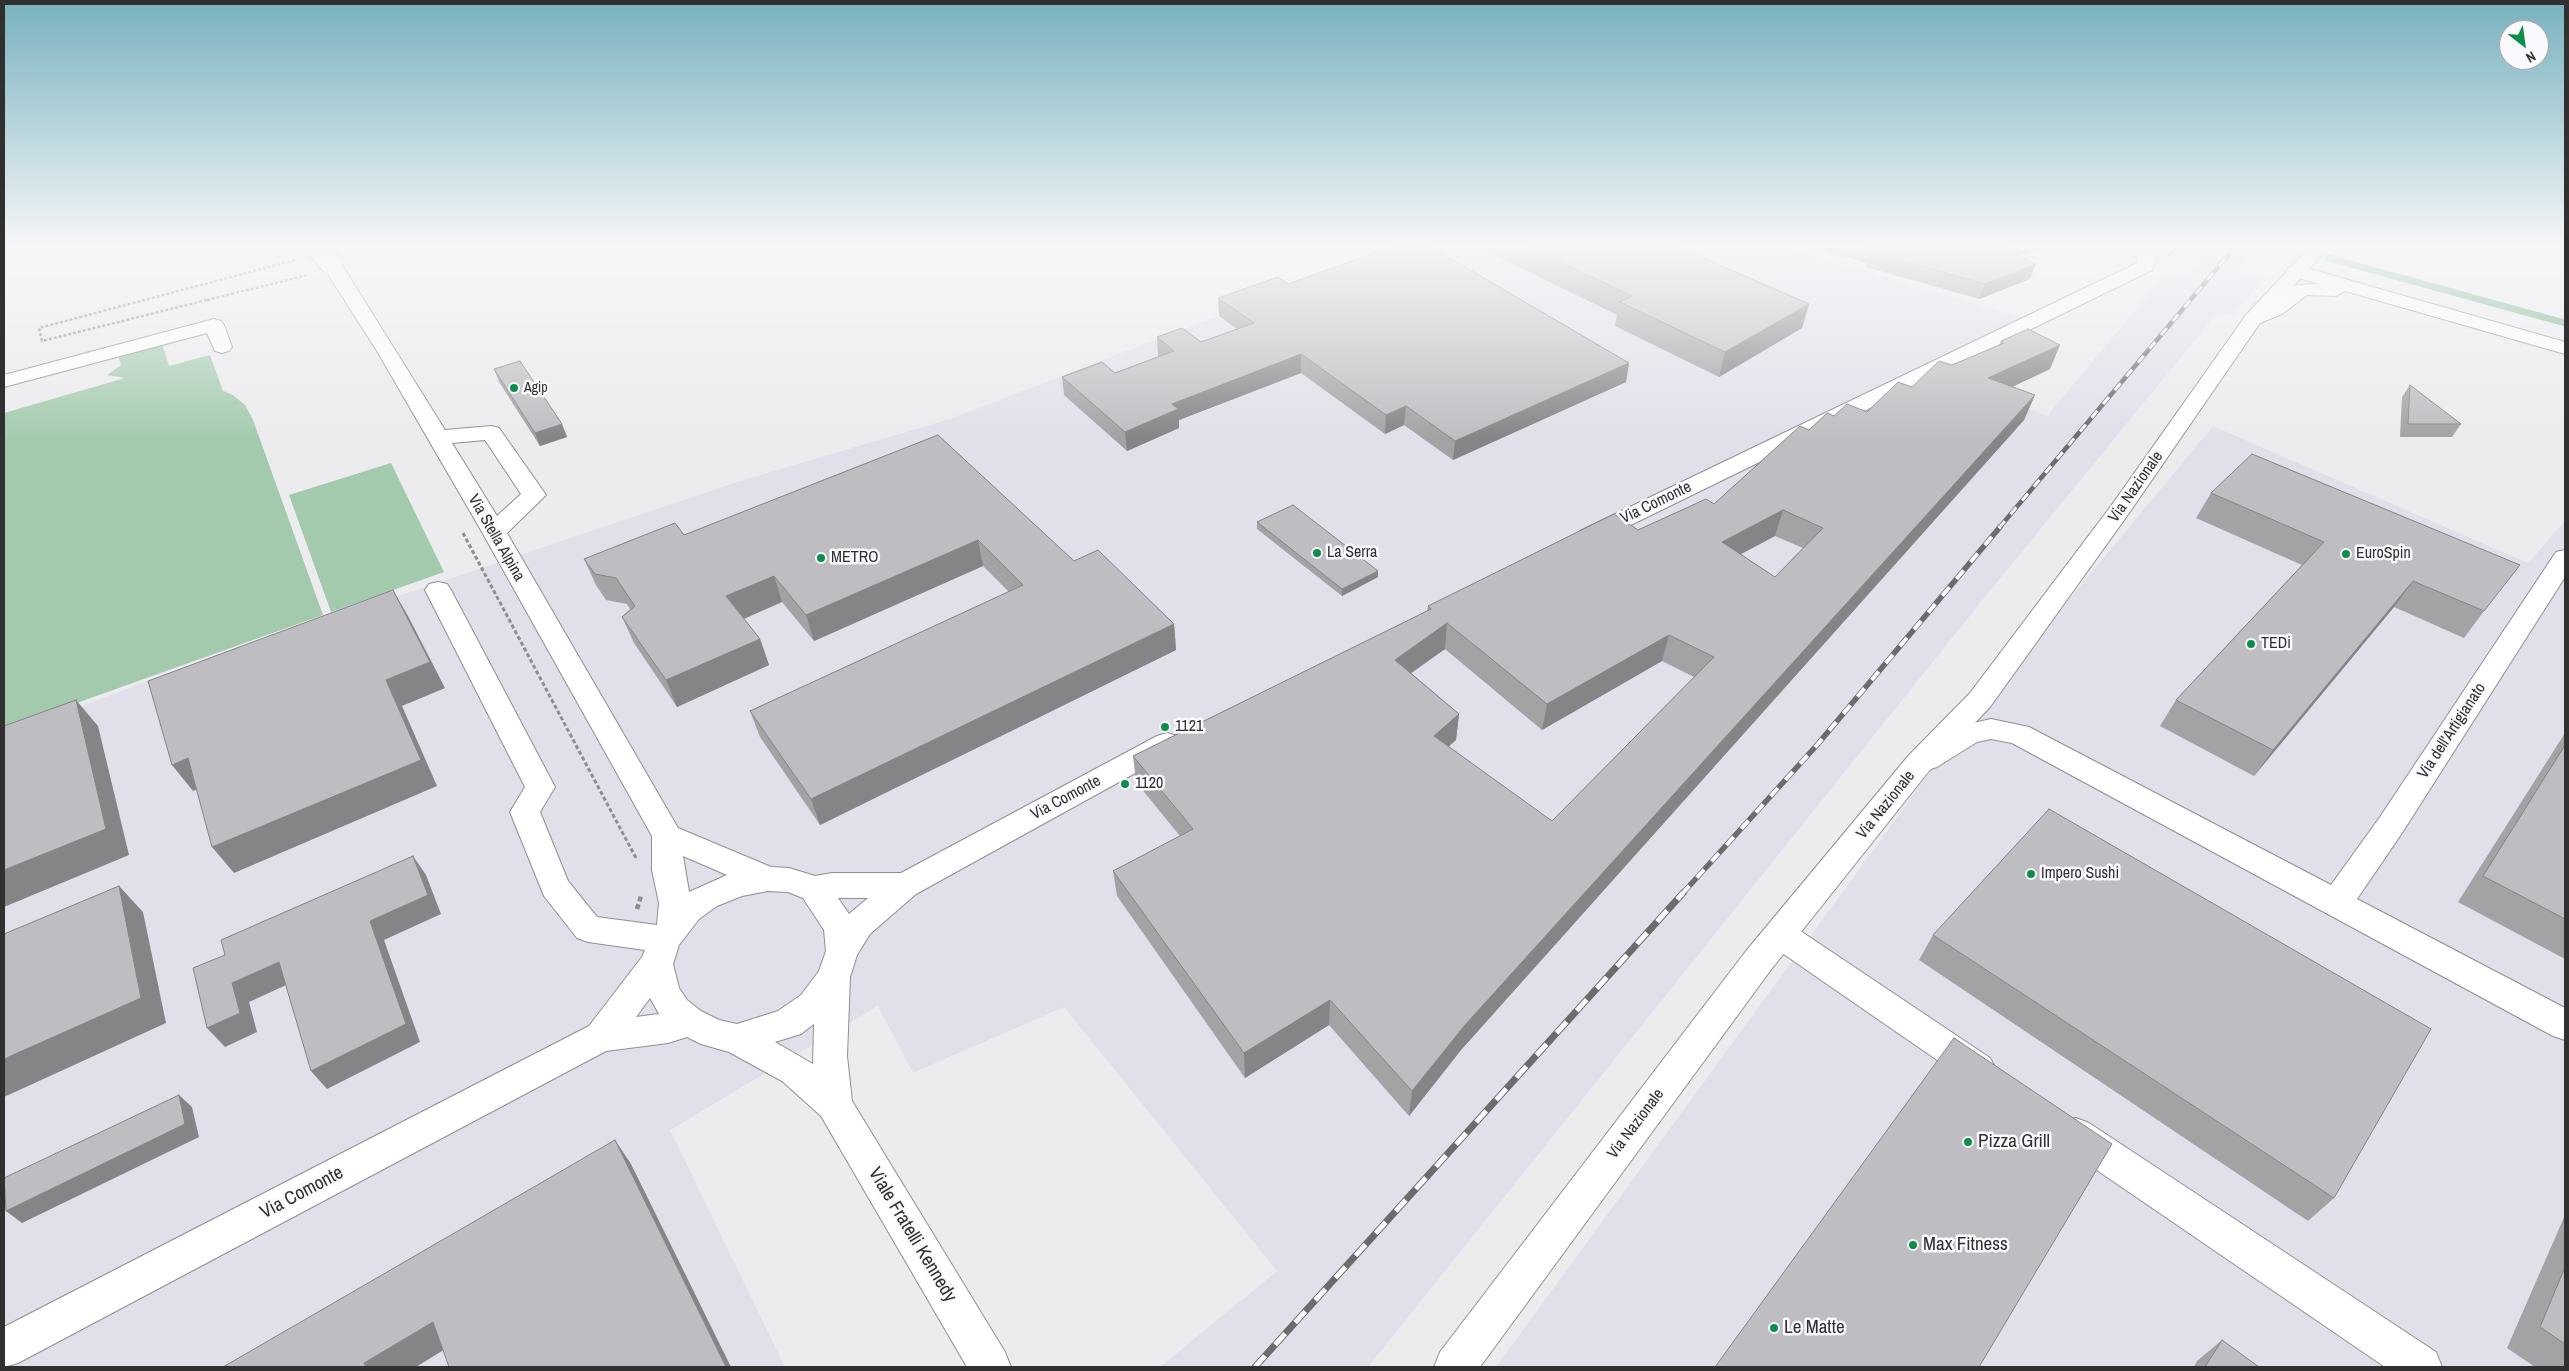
<!DOCTYPE html>
<style>
body{margin:0}
#map{position:relative;width:2569px;height:1371px;overflow:hidden;background:#ececef;font-family:"Archivo Narrow",sans-serif}
canvas{display:block}
.frame{position:absolute;inset:0;border:5px solid #303031;pointer-events:none}
.north{position:absolute;left:2499px;top:20px;width:50px;height:50px;box-sizing:border-box;background:#faf9fd;border:1px solid #a9a9ab;border-radius:50%;rotate:150deg;font-size:14px;font-weight:700;line-height:20px;text-align:center;color:#303031}
.north::after{content:'';display:block;margin:auto;width:18px;height:22px;background:#0d8d4a;clip-path:polygon(50% 0,100% 100%,50% 72%,0 100%)}
</style>
<div id="map">
<canvas width="2569" height="1371"></canvas>
<div class="frame"></div>
<div class="north">N</div>
</div>
<script>
const context = document.querySelector('canvas').getContext('2d');
context.lineJoin = 'round';
function fill(path, color) { context.fillStyle = color; context.fill(path, 'evenodd'); }
const poly = rows => new Path2D(rows.map(r => 'M' + r).join(''));
function strokePath(path, color, width, dash) { context.strokeStyle = color; context.lineWidth = width; context.lineCap = dash ? 'butt' : 'round'; context.setLineDash(dash || []); context.stroke(path); }
function write(font, color, halo, rows, align = 'center') {
  context.font = font + ' "Archivo Narrow",sans-serif'; context.lineWidth = 5; context.setLineDash([]); context.textBaseline = 'middle'; context.strokeStyle = halo; context.fillStyle = color; for (const [text, x, y, turn = 0] of rows) {
    context.save(); context.translate(x, y); context.rotate((+turn || 0) * Math.PI / 180); context.textAlign = isNaN(turn) ? turn : align; if (halo) context.strokeText(text, 0, 0); context.fillText(text, 0, 0); context.restore();
  }
}
const built = poly([
 [1396,247,1786,247,2041,323,1937,371,2047,416,2163,277,2187,274,2208,247,2259,247,2237,270,2264,278,2232,316,2218,312,1980,603,1368,1367,1160,1367,1277,1271,1064,1007,913,1073,878,1006,670,1130,785,1367,4,1367,4,736,147,681,452,578,737,482,950,419],
 [2213,426,2528,563,2565,521,2565,1367,1496,1367,1960,731]
]);
const green = poly([
 [162,343,169,366,210,355,223,391,233,395,245,405,253,420,323,615,4,729,4,413,125,378,107,375,121,365,118,355],
 [391,463,444,572,331,612,289,495]
]);
const stream = poly([
 [2329,258,2565,323]
]);
const pathFar2 = poly([
 [2167,255,2182,247],
 [207,300,308,275],
 [207,300,42,341,39,328,295,260]
]);
const pathFar1 = poly([
 [463,533,636,858]
]);
const path = poly([
 [637,909,641,896]
]);
const minor = poly([
 [2130,247,2149,247,2157,257,2152,270,1598,541,1589,544,1580,541,1577,536,1580,531,2137,263,2138,258,2130,247],
 [332,259,339,261,342,265,445,430,491,426,499,428,546,495,507,533,678,828,771,867,789,868,815,876,832,873,901,873,1157,736,1167,733,1177,736,1181,743,1177,750,916,894,870,934,857,955,850,977,847,1056,852,1101,1005,1352,1011,1367,967,1367,821,1116,782,1081,729,1052,701,1044,687,1037,668,1043,606,1051,18,1363,4,1367,4,1327,589,1026,642,957,645,950,588,942,577,938,544,896,510,812,525,787,425,590,429,584,438,582,447,584,451,590,555,787,540,812,568,881,597,917,657,925,659,903,652,870,652,836,482,532,377,351,322,265,325,261,332,259],
 [485,440,521,494,497,516,452,443,485,440],
 [683,856,727,875,689,892,683,856],
 [768,891,788,892,803,898,824,930,826,951,819,971,801,995,778,1011,737,1024,719,1020,701,1011,687,1000,679,988,673,964,679,945,699,919,717,906,742,896,768,891],
 [838,898,868,898,849,914,838,898],
 [650,998,659,1014,636,1017,650,998],
 [814,1024,813,1064,775,1042,801,1034,814,1024],
 [2296,265,2565,342,2565,354,2345,291,2336,296,2307,295,2282,314,2260,323,2246,323,2243,319,2246,315,2268,306,2295,285,2319,284,2289,275,2286,271,2289,267,2296,265],
 [214,319,221,321,224,325,232,347,229,351,222,353,215,351,207,333,4,387,4,375,214,319],
 [2565,550,2565,577,2402,833,2357,899,2565,1008,2565,1040,2553,1036,2012,743,1991,739,1977,742,1937,767,1927,770,1917,767,1913,759,1917,751,1959,727,1969,724,1991,719,2029,727,2331,885,2380,817,2556,552,2565,550],
 [1781,922,1793,926,1990,1058,1996,1069,1990,1080,1978,1085,1966,1080,1769,944,1765,935,1769,926,1781,922],
 [2076,1118,2089,1123,2436,1352,2442,1367,2385,1367,2063,1147,2058,1135,2063,1123,2076,1118]
]);
const major = poly([
 [2310,247,2329,247,2260,323,2127,516,1990,707,1929,771,1770,971,1480,1367,1434,1367,1440,1352,1746,951,1909,755,1970,693,2111,506,2246,315,2310,247]
]);
const railFar2 = poly([
 [1999,528,2235,247]
]);
const railFar1 = poly([
 [1682,894,1817,745,2000,527]
]);
const rail = poly([
 [1255,1367,1683,893]
]);
const minorBridge = poly([
 [316,247,332,265]
]);
const wall = poly([
 [1482,247,1678,247,1809,304,1802,328,1719,377,1615,326,1617,315,1482,249],
 [1826,247,2044,247,2018,256,2030,279,1979,299,1866,267,1867,263,1825,251],
 [1288,284,1629,363,1626,382,1453,460,1404,425,1385,434,1301,373,1179,420,1179,428,1127,451,1064,395,1062,377,1115,373,1159,357,1158,356,1157,337,1201,342,1237,329,1219,316,1218,298],
 [2001,341,2050,369,2012,387,2035,395,2024,420,1461,1050,1409,1116,1329,1025,1245,1078,1117,896,1113,871,1180,836,1136,782,1133,756,1427,611,1428,606,1638,530,1714,504,1809,430,1834,416,1867,412,1952,365,1999,345],
 [1775,536,1803,548,1775,577,1740,554],
 [1445,649,1542,730,1662,661,1694,677,1552,821,1448,747,1456,740,1459,714,1411,673],
 [494,369,562,424,567,437,540,446,499,382],
 [2410,385,2461,424,2452,437,2400,437,2402,397],
 [938,435,1074,561,1174,624,1176,650,820,825,760,737,750,711,1009,592,983,566,814,641,782,602,744,619,760,639,769,665,677,707,634,643,622,617,630,609,627,604,606,600,596,585,584,559,684,535],
 [2211,493,2484,611,2464,638,2394,607,2254,776,2160,726,2176,700,2302,565,2196,518],
 [1257,522,1378,571,1378,577,1342,596,1257,529],
 [2565,733,2565,959,2458,902],
 [1933,935,2334,1198,2308,1221,1919,960],
 [2565,1215,2565,1367,2535,1367,2507,1348],
 [2222,1340,2259,1367,2194,1367,2197,1361]
]);
const shadedWall = poly([
 [2007,247,2044,247,1997,263,2002,248],
 [2036,264,2030,279,1979,299,1985,284],
 [1809,304,1802,328,1719,377,1725,352],
 [2060,345,2050,369,1978,403,1988,378],
 [1301,354,1301,373,1179,420,1179,428,1127,451,1125,432,1172,404],
 [1629,363,1626,382,1453,460,1455,441],
 [2035,395,2024,420,1461,1050,1409,1116,1412,1091,1465,1025],
 [1406,406,1404,425,1385,434,1386,415],
 [562,424,567,437,540,446,535,433],
 [1783,510,1775,536,1715,568,1722,542],
 [978,540,983,566,814,641,806,615],
 [1378,571,1378,577,1342,596,1342,589],
 [774,576,782,602,736,622,726,596],
 [2413,581,2394,607,2254,776,2273,750],
 [393,590,408,616,445,688,402,706,437,786,234,873,212,847,386,680],
 [1447,623,1445,649,1393,686,1395,660],
 [1174,624,1176,650,820,825,811,799],
 [1669,635,1662,661,1542,730,1547,704],
 [760,639,769,665,677,707,666,680],
 [76,700,98,726,129,855,4,907,4,870],
 [1459,714,1456,740,1431,762,1434,736],
 [188,758,208,785,193,791,172,765],
 [413,856,426,875,441,914,384,940,420,1042,327,1089,311,1071,370,921],
 [119,886,143,912,166,1023,4,1097,4,1059],
 [279,962,295,981,249,1002,257,1032,225,1047,207,1028,232,983],
 [1330,1000,1329,1025,1245,1078,1244,1053],
 [179,1095,192,1107,199,1137,22,1223,6,1211],
 [615,1140,631,1164,731,1367,726,1367],
 [433,1322,455,1343,416,1367,366,1367,364,1363]
]);
const building = poly([
 [1391,247,1431,247,1629,363,1455,441,1406,406,1386,415,1301,354,1172,404,1178,409,1125,432,1062,377,1102,362,1115,373,1174,351,1157,337,1182,328,1201,342,1254,323,1218,298,1278,277,1288,284,1391,247],
 [1529,247,1678,247,1809,304,1725,352,1620,302,1632,296,1529,247],
 [1866,247,2007,247,2002,248,2036,264,1985,284,1870,252,1876,250,1866,247],
 [2028,329,2060,345,1988,378,2035,395,1465,1025,1412,1091,1330,1000,1244,1053,1113,871,1193,829,1133,756,1431,609,1428,606,1614,514,1638,530,1706,499,1714,504,1800,426,1809,430,1827,413,1834,416,1847,404,1867,412,1898,382,1912,387,1939,361,1952,365,2004,343,2001,341,2028,329],
 [1783,510,1823,528,1775,577,1722,542,1783,510],
 [1447,623,1547,704,1669,635,1714,657,1552,821,1434,736,1459,714,1395,660,1447,623],
 [520,361,562,424,535,433,494,369,520,361],
 [2410,385,2461,424,2408,424,2410,385],
 [938,435,1074,561,1098,550,1174,624,811,799,750,711,1023,585,978,540,806,615,774,576,726,596,760,639,666,680,622,617,635,606,616,578,595,574,584,559,675,523,684,535,938,435],
 [2252,454,2520,565,2484,611,2413,581,2273,750,2176,700,2324,542,2211,493,2252,454],
 [1293,505,1378,571,1342,589,1257,522,1293,505],
 [393,590,430,662,386,680,421,760,212,847,188,758,172,765,148,681,393,590],
 [76,700,106,829,4,870,4,726,76,700],
 [2565,745,2565,919,2483,876,2565,745],
 [2049,809,2431,1029,2334,1198,1933,935,2049,809],
 [413,856,428,895,370,921,406,1024,311,1071,279,962,232,983,240,1013,207,1028,193,968,225,955,221,940,413,856],
 [119,886,141,998,4,1059,4,934,119,886],
 [1954,1038,2112,1144,1979,1367,1715,1367,1954,1038],
 [179,1095,185,1124,6,1211,4,1178,179,1095],
 [615,1140,726,1367,449,1367,433,1322,364,1363,366,1367,223,1367,615,1140],
 [2565,1267,2565,1344,2540,1327,2565,1267],
 [2222,1340,2259,1367,2205,1367,2222,1340]
]);
const markers = [
 [514,388,5,"#0d8d4a"],
 [1317,553,5,"#0d8d4a"],
 [2346,554,5,"#0d8d4a"],
 [821,558,5,"#0d8d4a"],
 [2251,644,5,"#0d8d4a"],
 [1165,727,5,"#0d8d4a"],
 [1125,784,5,"#0d8d4a"],
 [2031,874,5,"#0d8d4a"],
 [1968,1142,5,"#0d8d4a"],
 [1913,1245,5,"#0d8d4a"],
 [1774,1328,5,"#0d8d4a"]
];
const farPoinames = [
 ["Agip",524,388]
];
const streetNames = [
 ["Via Nazionale",2136,487,-55],
 ["Via Comonte",1656,503,-26],
 ["Via Stella Alpina",496,538,60],
 ["Via dell'Artigianato",2452,731,-57],
 ["Via Comonte",1066,798,-28],
 ["Via Nazionale",1886,805,-51],
 ["Via Nazionale",1636,1124,-53]
];
const poiNames = [
 ["La Serra",1327,553],
 ["EuroSpin",2356,554],
 ["METRO",831,558],
 ["TEDi",2261,644],
 ["1121",1175,727],
 ["1120",1135,784],
 ["Impero Sushi",2041,874]
];
const nearPoinames = [
 ["Pizza Grill",1978,1142],
 ["Max Fitness",1923,1245],
 ["Le Matte",1784,1328]
];
const nearStreetnames = [
 ["Via Comonte",302,1193,-28],
 ["Viale Fratelli Kennedy",912,1235,59]
];
fill(built, '#e1dfea');
fill(green, '#a4caae');
strokePath(stream, '#6eac80', 7);
strokePath(minor, '#8f8f92', 2);
strokePath(major, '#8f8f92', 2);
strokePath(pathFar2, '#8e8e90', 2.5, [3, 2]);
strokePath(pathFar1, '#8e8e90', 3, [4, 2.5]);
strokePath(path, '#8e8e90', 4.5, [5, 3]);
fill(minor, '#fff');
fill(major, '#fff');
strokePath(railFar2, '#6c6c6d', 4.5);
strokePath(railFar1, '#6c6c6d', 5.5);
strokePath(rail, '#6c6c6d', 7);
strokePath(railFar2, '#faf9fd', 3, [9]);
strokePath(railFar1, '#faf9fd', 4, [11]);
strokePath(rail, '#faf9fd', 5, [15]);
strokePath(minorBridge, '#8f8f92', 23, []);
strokePath(minorBridge, '#fff', 21);
fill(wall, '#a3a3a6');
fill(shadedWall, '#858487');
fill(building, '#bebdc1');
strokePath(building, '#858487', 1);
const sky = context.createLinearGradient(0, 0, 0, 439);
sky.addColorStop(0, '#77b1be');
sky.addColorStop(0.56, '#f6f6f8');
sky.addColorStop(1, '#f6f6f800');
context.fillStyle = sky;
context.fillRect(0, 0, 2569, 439);
for (const [x, y, r, color] of markers) { const dot = new Path2D(); dot.arc(x, y, r, 0, 2 * Math.PI); context.fillStyle = color; context.fill(dot); strokePath(dot, '#faf9fd', 2); }
write('14px', '#303031', '#faf9fd', farPoinames, 'left');
write('16px', '#303031', '#faf9fd', streetNames);
write('16px', '#303031', '#faf9fd', poiNames, 'left');
write('19px', '#303031', '#faf9fd', nearPoinames, 'left');
write('19px', '#303031', '#faf9fd', nearStreetnames);
</script>
